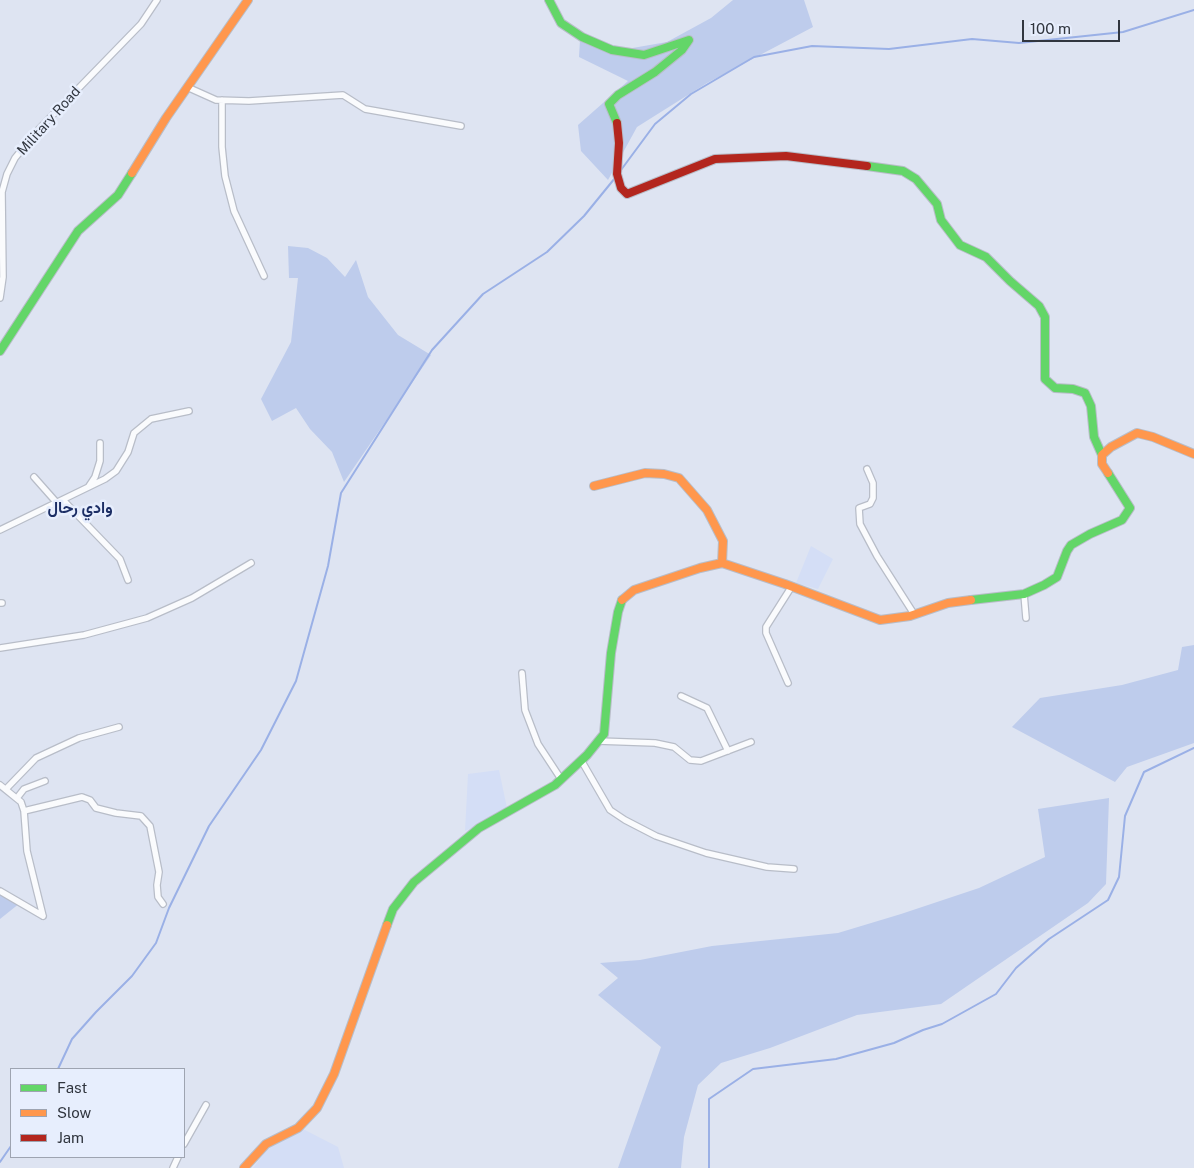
<!DOCTYPE html>
<meta charset="utf-8">
<style>
body{margin:0}
#map{position:relative;width:1194px;height:1168px;overflow:hidden;background:#dee4f2;font-family:"Public Sans",sans-serif}
canvas{display:block}
.legend{position:absolute;left:10px;top:1068px;width:175px;height:90px;box-sizing:border-box;background:#e7eefd;border:1px solid #9ea4b1;margin:0;padding:6px 9px;list-style:none;font-size:15px;color:#31363f}
.legend li{display:flex;align-items:center;gap:10px;height:25px}
.legend b{width:25px;border:1px solid #9ea4b1}
.scale{position:absolute;left:1022px;top:20px;width:98px;height:22px;box-sizing:border-box;border:2px solid #31363f;border-top:0;padding-left:6px;font-size:15px;line-height:18px;white-space:nowrap;color:#31363f;-webkit-text-stroke:4px #e7eefd;paint-order:stroke}
</style>
<div id="map">
<canvas width="1194" height="1168"></canvas>
<ul class="legend">
<li><b style="height:6px;background:#63d668"></b>Fast</li>
<li><b style="height:6px;background:#ff974d"></b>Slow</li>
<li><b style="height:6px;background:#b3261e"></b>Jam</li>
</ul>
<div class="scale">100 m</div>
</div>
<script>
const context = document.querySelector('canvas').getContext('2d');
context.lineJoin = 'round';
function fill(path, color) { context.fillStyle = color; context.fill(path, 'evenodd'); }
const poly = rows => new Path2D(rows.map(r => 'M' + r).join(''));
function strokePath(path, color, width, dash) { context.strokeStyle = color; context.lineWidth = width; context.lineCap = dash ? 'butt' : 'round'; context.setLineDash(dash || []); context.stroke(path); }
function write(font, color, halo, rows, align = 'center') {
  context.font = font + ' "Public Sans",Vazirmatn,sans-serif'; context.lineWidth = 5; context.setLineDash([]); context.textBaseline = 'middle'; context.strokeStyle = halo; context.fillStyle = color; for (const [text, x, y, turn = 0] of rows) {
    context.save(); context.translate(x, y); context.rotate((+turn || 0) * Math.PI / 180); context.textAlign = isNaN(turn) ? turn : align; if (halo) context.strokeText(text, 0, 0); context.fillText(text, 0, 0); context.restore();
  }
}
const built = poly([
 [811,546,833,559,818,589,796,583],
 [499,770,507,808,486,822,465,831,468,774],
 [303,1129,338,1147,344,1168,253,1168,268,1148]
]);
const green = poly([
 [733,0,804,0,813,27,707,83,637,127,608,180,581,151,578,125,628,81,579,57,580,40,621,50,667,42,711,18],
 [288,246,308,248,327,258,345,277,356,260,368,297,398,335,431,355,344,482,332,452,310,429,296,408,272,421,261,399,291,342,298,278,289,278],
 [1194,645,1194,743,1127,767,1115,782,1012,727,1040,698,1122,685,1178,670,1182,647],
 [1109,798,1106,884,1088,903,941,1004,857,1015,770,1048,721,1063,698,1085,684,1137,681,1168,618,1168,661,1047,598,995,618,978,600,963,640,960,712,946,838,933,901,914,979,888,1045,857,1038,809],
 [0,891,20,903,0,919]
]);
const stream = poly([
 [621,170,655,124,691,94,754,57,812,46,889,49,972,39,1019,43,1123,32,1194,10],
 [58,1069,72,1039,96,1012,132,976,156,943,169,908,209,826,261,750,296,681,328,566,341,493,432,350,483,294,547,252,584,216,615,178],
 [0,1162,11,1146],
 [709,1168,709,1099,753,1069,836,1059,894,1043,923,1030,942,1024,996,994,1016,968,1049,939,1108,900,1119,877,1125,816,1144,772,1194,748]
]);
const street = poly([
 [187,87,216,100,249,101,343,95,365,109,461,126],
 [222,100,222,147,225,176,234,211,264,276],
 [0,298,3,277,2,192,7,174,15,158,39,129,141,24,157,0],
 [867,469,873,483,873,498,870,504,859,508,860,524,877,556,914,614],
 [34,477,57,503],
 [89,486,95,477,100,461,100,443],
 [63,500,120,559,128,580],
 [0,530,105,479,116,471,128,452,134,433,151,419,189,411],
 [1024,594,1026,618],
 [0,603,2,603],
 [0,648,84,635,147,618,192,598,251,563],
 [522,673,525,710,538,744,561,779],
 [788,683,766,633,766,627,792,586],
 [681,696,707,708,728,751],
 [598,741,655,743,674,747,690,760,701,761,751,742],
 [581,760,610,810,625,820,656,836,706,853,767,867,794,869],
 [0,785,21,802,24,811,27,851,43,916],
 [6,789,36,758,79,738,119,727],
 [17,798,24,789,45,781],
 [24,811,82,797,90,800,96,808,116,813,141,816,150,826,159,872,157,885,158,897,163,904],
 [0,891,43,916],
 [184,1144,206,1105],
 [173,1168,178,1157]
]);
const fast = poly([
 [549,0,561,23,582,37,612,50,644,55,689,40,682,50,655,72,618,95,609,104,617,123],
 [867,166,903,171,916,179,937,204,941,220,960,245,986,257,1010,281,1039,306,1045,317,1045,379,1055,388,1073,389,1085,393,1091,406,1094,437,1102,455],
 [0,351,78,231,118,195,132,173],
 [971,600,1024,594,1044,585,1057,577,1067,551,1071,545,1090,534,1122,520,1130,508,1108,473],
 [387,925,393,909,414,882,479,828,555,785,587,755,604,734,611,653,618,612,622,600]
]);
const slow = poly([
 [132,173,166,118,248,0],
 [1108,473,1102,464,1102,455,1111,447,1137,433,1153,437,1194,454],
 [594,486,645,473,664,474,679,478,707,510,723,541,722,563],
 [622,600,634,590,700,568,722,563,785,584,880,620,910,616,948,603,971,600],
 [244,1168,266,1144,298,1128,317,1108,334,1074,387,925]
]);
const jam = poly([
 [617,123,619,143,617,174,621,188,627,194,715,159,786,156,867,166]
]);
const streetNames = [
 ["Military Road",49,121,-48]
];
const quarterNames = [
 ["وادي رحال",80,508]
];
fill(built, '#d4def6');
fill(green, '#beccec');
strokePath(stream, '#9ab0e6', 2);
strokePath(street, '#b8bdc8', 8);
strokePath(fast, '#b8bdc8', 10);
strokePath(slow, '#b8bdc8', 10);
strokePath(jam, '#b8bdc8', 10);
strokePath(street, '#fafbfd', 5.5);
strokePath(fast, '#63d668', 8);
strokePath(slow, '#ff974d', 8);
strokePath(jam, '#b3261e', 8);
write('14px', '#31363f', '#e7eefd', streetNames);
write('bold 16px', '#1c2e65', '#e7eefd', quarterNames);
</script>
